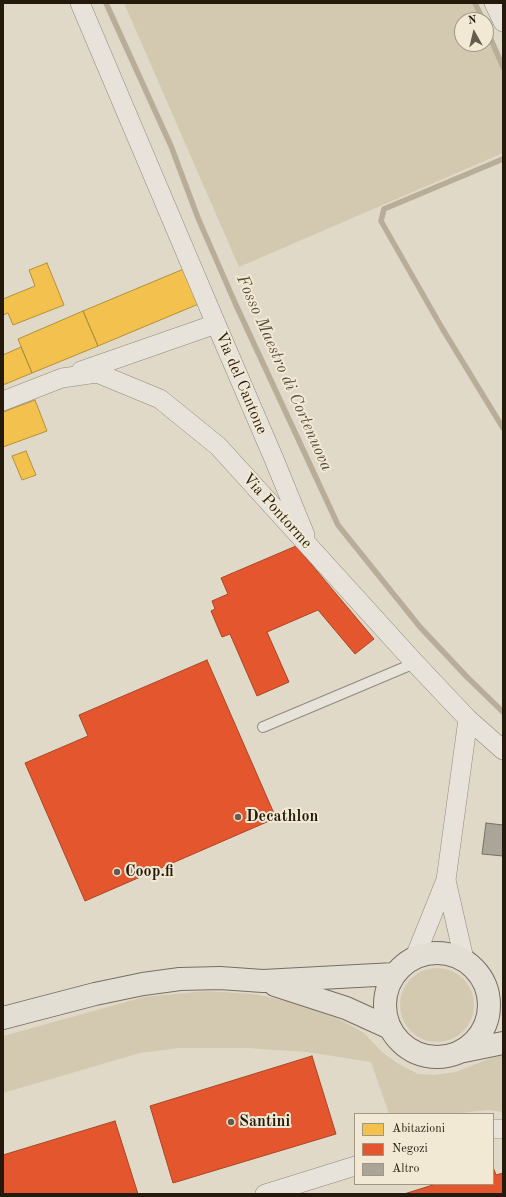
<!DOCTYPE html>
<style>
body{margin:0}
#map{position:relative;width:506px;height:1197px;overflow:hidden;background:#e0d9c8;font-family:"Old Standard TT",serif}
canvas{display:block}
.frame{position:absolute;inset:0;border:4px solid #24190b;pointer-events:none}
.legend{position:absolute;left:354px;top:1113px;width:140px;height:72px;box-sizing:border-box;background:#f1e9d4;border:1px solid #9f9684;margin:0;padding:5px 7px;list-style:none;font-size:12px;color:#24190b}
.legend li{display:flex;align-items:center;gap:8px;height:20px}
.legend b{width:20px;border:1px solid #9f9684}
.north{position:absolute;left:454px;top:12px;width:40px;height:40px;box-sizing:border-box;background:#f1e9d4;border:1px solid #9f9684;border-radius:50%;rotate:352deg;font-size:11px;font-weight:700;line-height:16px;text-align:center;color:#24190b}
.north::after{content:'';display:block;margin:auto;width:14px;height:18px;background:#665c4d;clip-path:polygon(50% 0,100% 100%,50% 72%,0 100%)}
</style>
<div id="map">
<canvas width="506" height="1197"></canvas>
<div class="frame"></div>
<ul class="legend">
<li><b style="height:11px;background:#f2c14e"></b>Abitazioni</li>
<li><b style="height:11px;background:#e4572e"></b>Negozi</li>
<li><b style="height:11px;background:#aba599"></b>Altro</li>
</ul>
<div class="north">N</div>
</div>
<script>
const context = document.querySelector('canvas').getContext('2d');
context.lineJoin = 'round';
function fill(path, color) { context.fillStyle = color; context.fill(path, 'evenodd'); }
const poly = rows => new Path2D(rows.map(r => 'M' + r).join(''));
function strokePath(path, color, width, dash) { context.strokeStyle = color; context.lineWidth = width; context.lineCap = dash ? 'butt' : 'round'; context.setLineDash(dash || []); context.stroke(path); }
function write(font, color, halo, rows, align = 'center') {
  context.font = font + ' "Old Standard TT",serif'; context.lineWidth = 4; context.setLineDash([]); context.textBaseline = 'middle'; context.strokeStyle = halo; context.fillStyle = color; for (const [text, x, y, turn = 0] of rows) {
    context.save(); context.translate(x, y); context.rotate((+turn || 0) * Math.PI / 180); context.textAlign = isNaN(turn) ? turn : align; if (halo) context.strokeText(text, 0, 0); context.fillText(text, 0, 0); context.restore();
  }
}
const green = poly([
 [124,3,473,3,480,20,462,20,462,44,486,44,486,33,503,72,503,153,239,267],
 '400 1005a37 37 0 1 1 74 0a37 37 0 1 1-74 0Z',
 [206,991,255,994,304,1005,337,1018,364,1033,382,1052,397,1063,418,1074,435,1075,456,1072,491,1058,503,1055,503,1112,489,1110,468,1112,459,1114,389,1114,371,1062,307,1052,246,1048,179,1048,140,1053,3,1093,3,1036,144,997]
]);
const homes = poly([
 [47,263,64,305,13,325,8,313,3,315,3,299,35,286,29,270,47,263],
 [186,268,201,303,98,346,83,311,186,268],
 [83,311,98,346,32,373,18,339,83,311],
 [21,347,32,373,3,385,3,355,21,347],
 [35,400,47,431,3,447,3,412,35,400],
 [26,451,36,475,22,480,12,456,26,451]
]);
const shops = poly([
 [296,546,374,639,355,654,318,610,267,632,289,682,257,696,230,634,222,637,211,611,215,609,212,601,228,594,221,578,296,546],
 [207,660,276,818,85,901,25,763,88,736,79,715,207,660],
 [312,1056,336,1134,173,1183,150,1106,312,1056],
 [115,1121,138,1194,3,1194,3,1155,115,1121],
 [493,1167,496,1175,503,1173,503,1194,404,1194,436,1184,493,1184,493,1167]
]);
const stream = poly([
 [106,3,171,146,198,218,236,305,338,525,420,627,467,677,503,712],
 [475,3,483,20],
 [486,28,503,67],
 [503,159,384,209,381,221,442,328,503,428]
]);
const building = poly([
 [486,823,503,825,503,856,482,854,486,823]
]);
const lane = poly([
 [263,727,415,663]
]);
const street = poly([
 [80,3,216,324],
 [494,3,503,22],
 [81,371,216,324,274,459,305,535],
 [3,401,62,378,97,373,160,399,218,446,415,663,468,719,503,750],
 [446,880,464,959],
 [415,957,446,880,468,719],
 [493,1129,503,1129],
 [265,1194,355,1166]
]);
const primary = poly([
 '385 1005a52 52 0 1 1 104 0a52 52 0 1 1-104 0Z',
 [275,985,346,1008,390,1028],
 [3,1018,95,994,143,984,180,979,220,978,263,981,395,974],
 [464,1051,503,1043]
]);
const markers = [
 [238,817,4,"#665c4d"],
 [117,872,4,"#665c4d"],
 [231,1122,4,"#665c4d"]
];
const streetNames = [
 ["Via del Cantone",241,383,67],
 ["Via Pontorme",277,511,48]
];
const poiNames = [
 ["Decathlon",246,817],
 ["Coop.fi",125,872],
 ["Santini",239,1122]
];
const waterNames = [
 ["Fosso Maestro di Cortenuova",284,373,66]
];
fill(green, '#d3c9b1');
fill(homes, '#f2c14e');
strokePath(homes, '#b48f3a', 1);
fill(shops, '#e4572e');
strokePath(shops, '#aa4424', 1);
strokePath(stream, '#b8ad96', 5.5);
fill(building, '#aba599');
strokePath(building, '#746f64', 1);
strokePath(lane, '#8f897e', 12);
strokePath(street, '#8f897e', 20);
strokePath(primary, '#746f64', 24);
strokePath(lane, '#e7e3da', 10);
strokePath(street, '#e7e3da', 19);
strokePath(primary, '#e3ded4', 22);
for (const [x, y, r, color] of markers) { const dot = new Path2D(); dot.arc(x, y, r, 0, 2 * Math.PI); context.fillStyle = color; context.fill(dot); strokePath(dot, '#f1e9d4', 1.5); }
write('16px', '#24190b', '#f1e9d4', streetNames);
write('bold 16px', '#24190b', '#f1e9d4', poiNames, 'left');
write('italic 17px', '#584d3a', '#f1e9d4', waterNames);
</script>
